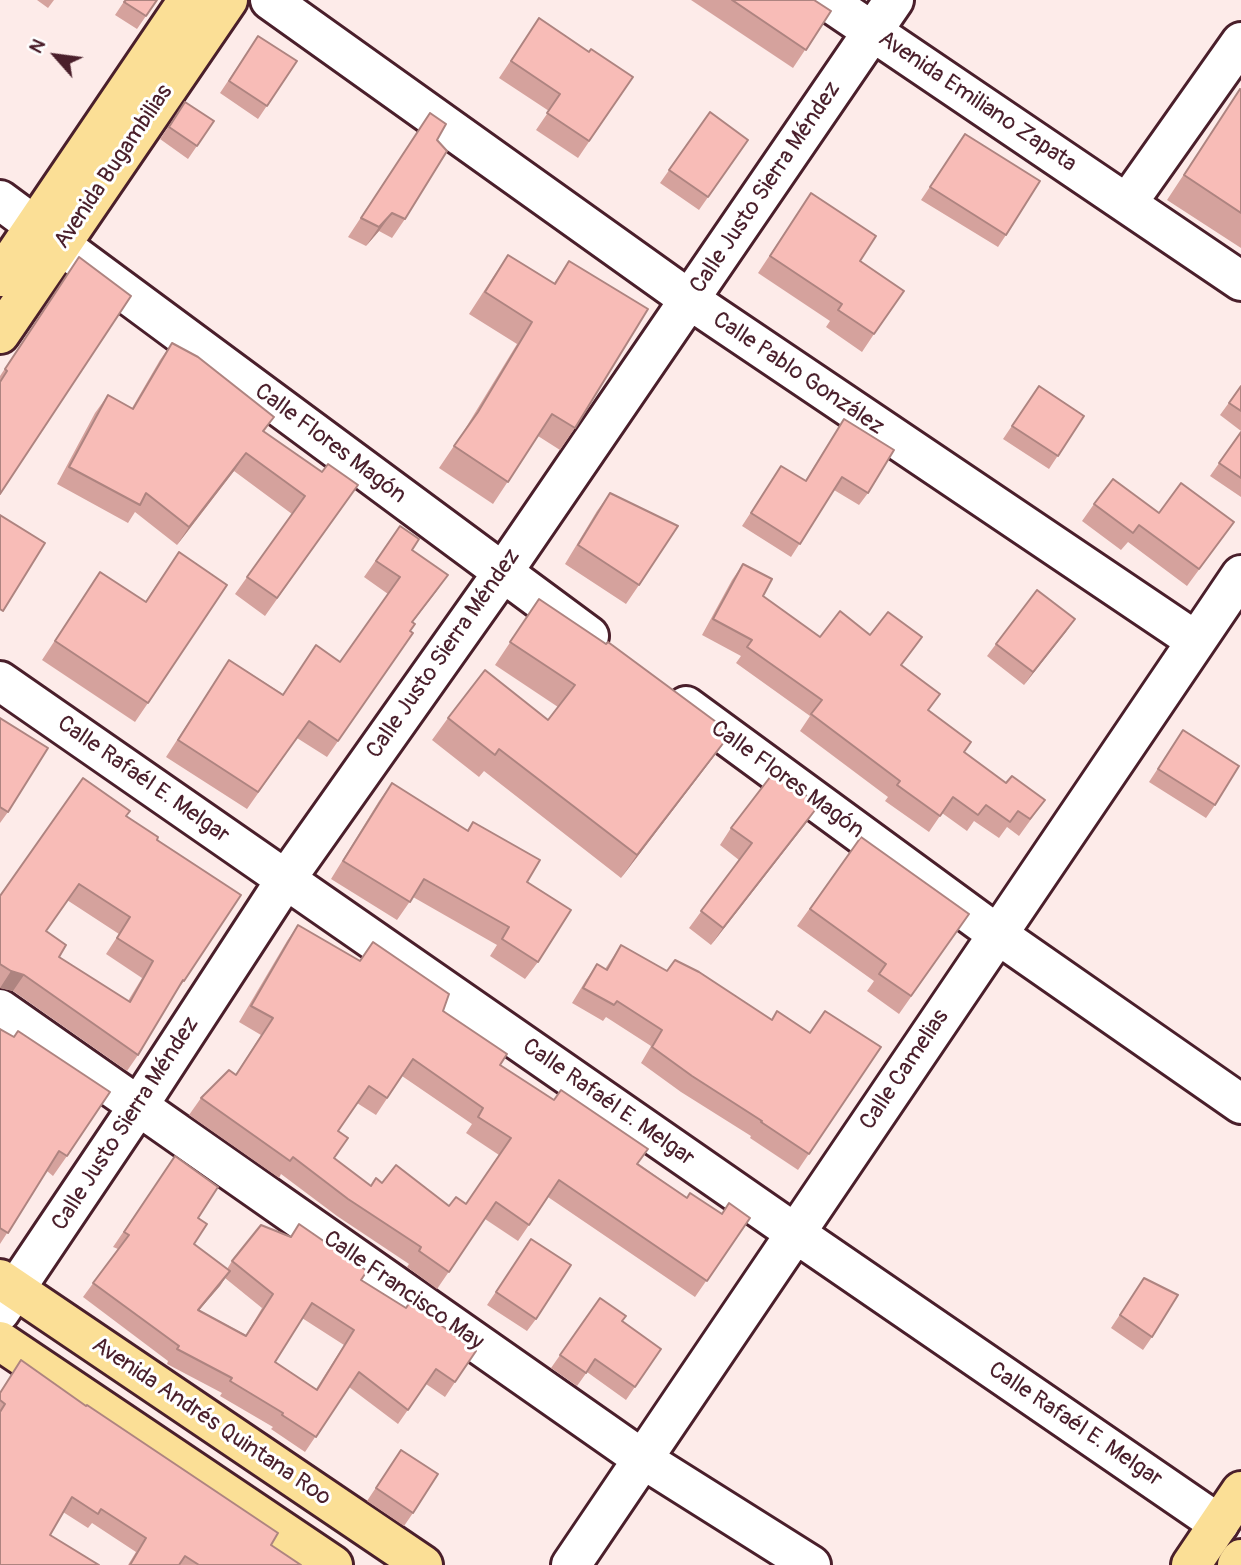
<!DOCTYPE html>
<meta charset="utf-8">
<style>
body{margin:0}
#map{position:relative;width:1241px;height:1565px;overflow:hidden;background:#fdebe9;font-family:Pangolin,sans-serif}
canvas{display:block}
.north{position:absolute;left:21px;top:21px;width:70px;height:70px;-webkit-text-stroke:5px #fff;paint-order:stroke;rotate:298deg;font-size:19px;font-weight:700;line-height:28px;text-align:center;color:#4a1f2b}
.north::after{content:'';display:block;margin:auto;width:24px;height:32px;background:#4a1f2b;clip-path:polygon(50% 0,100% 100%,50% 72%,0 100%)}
</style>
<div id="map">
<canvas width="1241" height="1565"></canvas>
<div class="north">N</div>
</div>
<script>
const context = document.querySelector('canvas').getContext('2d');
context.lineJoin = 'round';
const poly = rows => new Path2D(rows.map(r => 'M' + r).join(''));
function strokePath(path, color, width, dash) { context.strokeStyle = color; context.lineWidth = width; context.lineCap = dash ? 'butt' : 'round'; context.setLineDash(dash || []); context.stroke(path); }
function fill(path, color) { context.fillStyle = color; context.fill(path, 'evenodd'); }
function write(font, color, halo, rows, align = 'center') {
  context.font = font + ' Pangolin,sans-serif'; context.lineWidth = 6; context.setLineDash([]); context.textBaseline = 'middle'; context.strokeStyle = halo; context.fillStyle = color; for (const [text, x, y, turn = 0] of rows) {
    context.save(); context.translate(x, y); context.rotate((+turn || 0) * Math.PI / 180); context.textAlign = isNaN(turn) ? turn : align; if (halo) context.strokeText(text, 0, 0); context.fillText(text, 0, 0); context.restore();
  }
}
const minor = poly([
 [270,0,690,300,1196,641],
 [826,0,1241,281],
 [0,200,589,636],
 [1128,202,1241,42],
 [0,681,795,1233,1219,1524],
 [686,706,997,934,1241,1104],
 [0,1009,641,1458,811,1565],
 [0,1312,139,1105,286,879,503,572,894,0],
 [571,1565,1241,575]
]);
const major = poly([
 [0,277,188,0],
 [0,334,228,0],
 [0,1279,423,1565],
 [0,1341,333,1565],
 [1191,1565,1241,1491],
 [1237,1565,1241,1559]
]);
const wall = poly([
 [37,0,54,0,48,8],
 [125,0,157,0,137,29,115,15],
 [691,0,814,0,831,11,793,68],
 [539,18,589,52,633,77,578,158,536,130,549,111,499,78],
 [258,36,297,61,258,119,220,93],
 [1240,89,1241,90,1241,248,1167,200],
 [185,102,214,121,188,159,160,139],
 [710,112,748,140,699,210,660,183],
 [430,113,437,140,405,219,392,238,379,231,366,246,348,237],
 [965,134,1006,235,998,247,921,200],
 [811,193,860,261,874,334,862,352,826,327,830,321,758,273],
 [508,255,554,283,569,261,575,428,560,450,538,436,493,504,439,468,462,434,517,344,469,314,493,277],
 [79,257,0,494,0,376],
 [172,343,274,417,264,432,322,472,358,485,265,616,235,594,292,514,234,471,177,545,135,512,128,523,57,484,95,413,108,395,132,408,160,360],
 [1039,386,1084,416,1049,469,1003,439],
 [1241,386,1241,431,1220,415],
 [844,419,868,493,859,505,834,490,791,557,742,526,781,466,805,481],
 [1241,432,1241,497,1210,476],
 [610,493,639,585,626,604,565,564,597,511],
 [1094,504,1159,513,1234,522,1187,586,1128,542,1121,550,1082,521],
 [400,526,412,550,448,575,413,622,410,631,413,633,327,757,297,738,247,809,166,757,229,660,283,694,340,662,388,594,364,577],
 [179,552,148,703,135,722,42,660,100,572,145,602],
 [743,564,763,596,820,637,902,665,928,711,964,752,1006,783,1045,800,1019,836,1007,827,999,838,974,821,967,831,942,813,929,832,885,801,888,797,800,731,810,716,736,663,741,656,702,635,732,580],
 [539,599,731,733,715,755,621,878,484,771,479,777,432,740,448,718,548,720,558,707,495,665],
 [1075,619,1024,685,987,656,996,644],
 [0,718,8,812,0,823],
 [1183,730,1215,805,1206,818,1149,782],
 [392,783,467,830,473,822,527,882,538,962,525,979,490,956,497,945,413,897,397,920,331,879,379,801],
 [126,816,157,840,184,981,172,997,138,1055,127,1071,13,991,0,988,0,896],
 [67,900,119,934,106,954,142,978,128,1001,59,957,46,931],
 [807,822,711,945,689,928,739,860,720,845,731,828],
 [861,837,969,914,899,1014,867,991,874,981,797,926],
 [298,925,443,1011,500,1065,687,1198,721,1214,750,1218,695,1297,548,1197,518,1241,485,1219,437,1289,407,1267,409,1264,337,1216,281,1174,279,1178,189,1115,201,1098,236,1074,261,1035,239,1022,287,941],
 [402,1076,472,1124,466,1133,499,1155,466,1204,449,1206,382,1183,371,1186,334,1158,338,1131,357,1103,376,1115],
 [621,945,667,971,675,960,771,1019,810,1033,881,1047,798,1170,750,1138,751,1136,681,1092,641,1063,651,1046,606,1017,603,1021,572,1003,586,980,597,964,605,969],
 [0,1029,67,1156,53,1176,47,1171,0,1244],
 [175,1156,198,1218,194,1244,227,1269,232,1261,290,1237,299,1224,361,1280,476,1351,445,1397,426,1384,398,1424,349,1387,305,1452,271,1429,273,1427,220,1396,222,1393,167,1364,168,1361,83,1297,118,1249,113,1247],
 [225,1278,262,1308,246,1335,199,1310],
 [302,1318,344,1345,316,1389,275,1362],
 [531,1239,536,1319,527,1331,487,1305],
 [1144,1278,1152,1337,1143,1350,1111,1328],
 [600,1298,622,1321,661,1349,626,1400,587,1372,577,1386,551,1368],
 [21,1360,271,1545,301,1565,128,1565,136,1552,92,1523,88,1528,63,1512,0,1565,0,1392],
 [401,1450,413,1513,404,1526,367,1501]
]);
const shadedWall = poly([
 [392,213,379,231,366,246,379,227],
 [246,453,234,471,177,545,189,527],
 [448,575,436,592,400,638,412,622],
 [1075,619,1066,632,1024,685,1033,672],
 [731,733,715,755,621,878,637,855],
 [819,805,807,822,711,945,723,928],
 [11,971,24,975,13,991,0,988],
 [230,1271,220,1286,187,1324,198,1310]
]);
const building = poly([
 [126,0,157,0,146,16,124,2,126,0],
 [732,0,814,0,831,11,806,50,732,0],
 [539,18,589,52,591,49,633,77,589,141,547,113,560,94,511,61,539,18],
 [258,36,297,61,267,106,229,81,258,36],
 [1240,89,1241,90,1241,213,1184,175,1240,89],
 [185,102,214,121,197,146,169,127,185,102],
 [710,112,748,140,708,197,669,170,710,112],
 [430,113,446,124,437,140,447,151,405,219,392,213,379,227,361,218,430,113],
 [965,134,1040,181,1006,235,930,187,965,134],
 [811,193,876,236,860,261,904,291,874,334,838,310,842,304,770,256,811,193],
 [508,255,555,284,569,261,648,309,575,428,552,414,508,482,454,446,478,412,532,322,485,292,508,255],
 [79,257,131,296,0,494,0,382,7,371,5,369,79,257],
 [172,343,198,357,274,417,263,431,322,472,328,464,358,485,277,598,247,577,305,496,246,453,189,527,146,493,140,505,69,467,108,395,133,409,172,343],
 [1039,386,1084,416,1058,456,1012,426,1039,386],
 [1241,386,1241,411,1229,403,1241,386],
 [844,419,894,450,868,493,842,477,800,544,751,513,781,466,806,481,844,419],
 [1241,432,1241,478,1219,463,1241,432],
 [1113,479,1159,513,1181,483,1234,522,1199,569,1139,525,1133,533,1094,504,1113,479],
 [610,493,678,526,639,585,578,545,610,493],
 [0,515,45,543,3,611,0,609,0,515],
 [400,526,419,539,412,550,448,575,412,622,415,624,410,631,413,633,338,741,309,721,258,792,178,740,229,660,283,695,316,645,340,662,400,577,376,561,400,526],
 [179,552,227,585,148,703,55,641,100,572,146,602,179,552],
 [743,564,772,579,763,596,820,637,840,611,870,635,888,612,922,637,901,665,940,694,928,710,971,742,964,752,1006,783,1012,776,1045,800,1030,819,1018,811,1010,822,986,805,978,815,953,797,940,816,897,785,900,781,811,714,822,700,747,647,752,640,713,619,743,564],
 [1037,590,1075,619,1033,672,996,644,1037,590],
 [539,599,606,644,608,642,731,733,637,855,499,749,495,755,448,718,485,670,548,720,575,685,510,642,539,599],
 [0,718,48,748,8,812,0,807,0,718],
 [1183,730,1239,766,1215,805,1158,769,1183,730],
 [774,772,819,805,723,928,701,911,752,843,731,828,774,772],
 [83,778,130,811,126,816,158,837,157,840,241,895,184,981,183,980,138,1055,24,975,11,971,0,964,0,896,83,778],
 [79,884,130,917,117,938,153,961,130,1002,59,957,66,945,46,931,79,884],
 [392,783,468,831,473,822,540,860,527,882,571,910,538,962,502,939,509,927,424,879,410,902,343,861,392,783],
 [861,837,969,914,911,996,879,974,886,964,810,909,861,837],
 [298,925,360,961,373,942,449,994,443,1011,507,1054,500,1065,554,1100,561,1090,648,1149,637,1164,687,1198,690,1193,722,1214,729,1203,750,1218,707,1281,559,1180,529,1225,496,1202,449,1272,419,1251,421,1247,348,1199,293,1157,290,1161,201,1098,229,1070,236,1075,273,1018,251,1006,298,925],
 [413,1059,483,1108,478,1117,511,1138,466,1204,456,1197,449,1206,396,1165,382,1183,376,1178,371,1186,334,1158,348,1138,338,1131,369,1086,387,1098,413,1059],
 [621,945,667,971,675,960,699,972,772,1020,777,1011,810,1033,825,1011,881,1047,809,1154,761,1122,762,1121,692,1076,652,1047,662,1030,617,1001,614,1005,583,988,597,964,607,970,621,945],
 [0,1029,14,1037,18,1031,110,1092,67,1156,59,1151,8,1233,0,1228,0,1029],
 [175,1156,218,1187,198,1218,207,1224,194,1244,230,1271,198,1310,246,1336,273,1294,232,1261,261,1225,291,1237,299,1224,367,1271,361,1280,406,1308,410,1302,476,1351,455,1382,436,1369,408,1410,359,1372,316,1437,282,1415,283,1413,230,1381,232,1378,177,1349,179,1346,93,1283,129,1235,124,1232,175,1156],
 [312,1303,354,1330,317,1390,275,1362,312,1303],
 [531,1239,571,1265,536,1319,496,1292,531,1239],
 [1144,1278,1178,1295,1152,1337,1120,1315,1144,1278],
 [600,1298,626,1316,622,1321,661,1349,635,1387,595,1359,586,1373,560,1355,600,1298],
 [21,1360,86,1406,87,1405,278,1533,271,1545,301,1565,199,1565,185,1556,179,1565,130,1565,146,1538,101,1509,98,1514,72,1497,50,1535,99,1565,0,1565,0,1412,5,1404,0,1400,0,1393,21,1360],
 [401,1450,438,1474,413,1513,376,1488,401,1450]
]);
const streetNames = [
 ["Avenida Emiliano Zapata",977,102,34],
 ["Avenida Bugambilias",114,167,-56],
 ["Calle Justo Sierra Méndez",766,188,-56],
 ["Calle Pablo González",798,374,34],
 ["Calle Flores Magón",330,444,37],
 ["Calle Justo Sierra Méndez",444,654,-55],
 ["Calle Rafaél E. Melgar",143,780,35],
 ["Calle Flores Magón",787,780,36],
 ["Calle Camelias",905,1070,-56],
 ["Calle Rafaél E. Melgar",608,1103,35],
 ["Calle Justo Sierra Méndez",126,1124,-57],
 ["Calle Francisco May",403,1291,35],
 ["Avenida Andrés Quintana Roo",211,1422,34],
 ["Calle Rafaél E. Melgar",1075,1425,34]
];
strokePath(minor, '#4a1f2b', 44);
strokePath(major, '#4a1f2b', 44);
strokePath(minor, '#fff', 38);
strokePath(major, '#fbdf96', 38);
fill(wall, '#d5a29d');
fill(shadedWall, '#ae8480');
fill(building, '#f8bcb7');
strokePath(building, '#ae8480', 2);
write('23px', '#4a1f2b', '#fff', streetNames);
</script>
